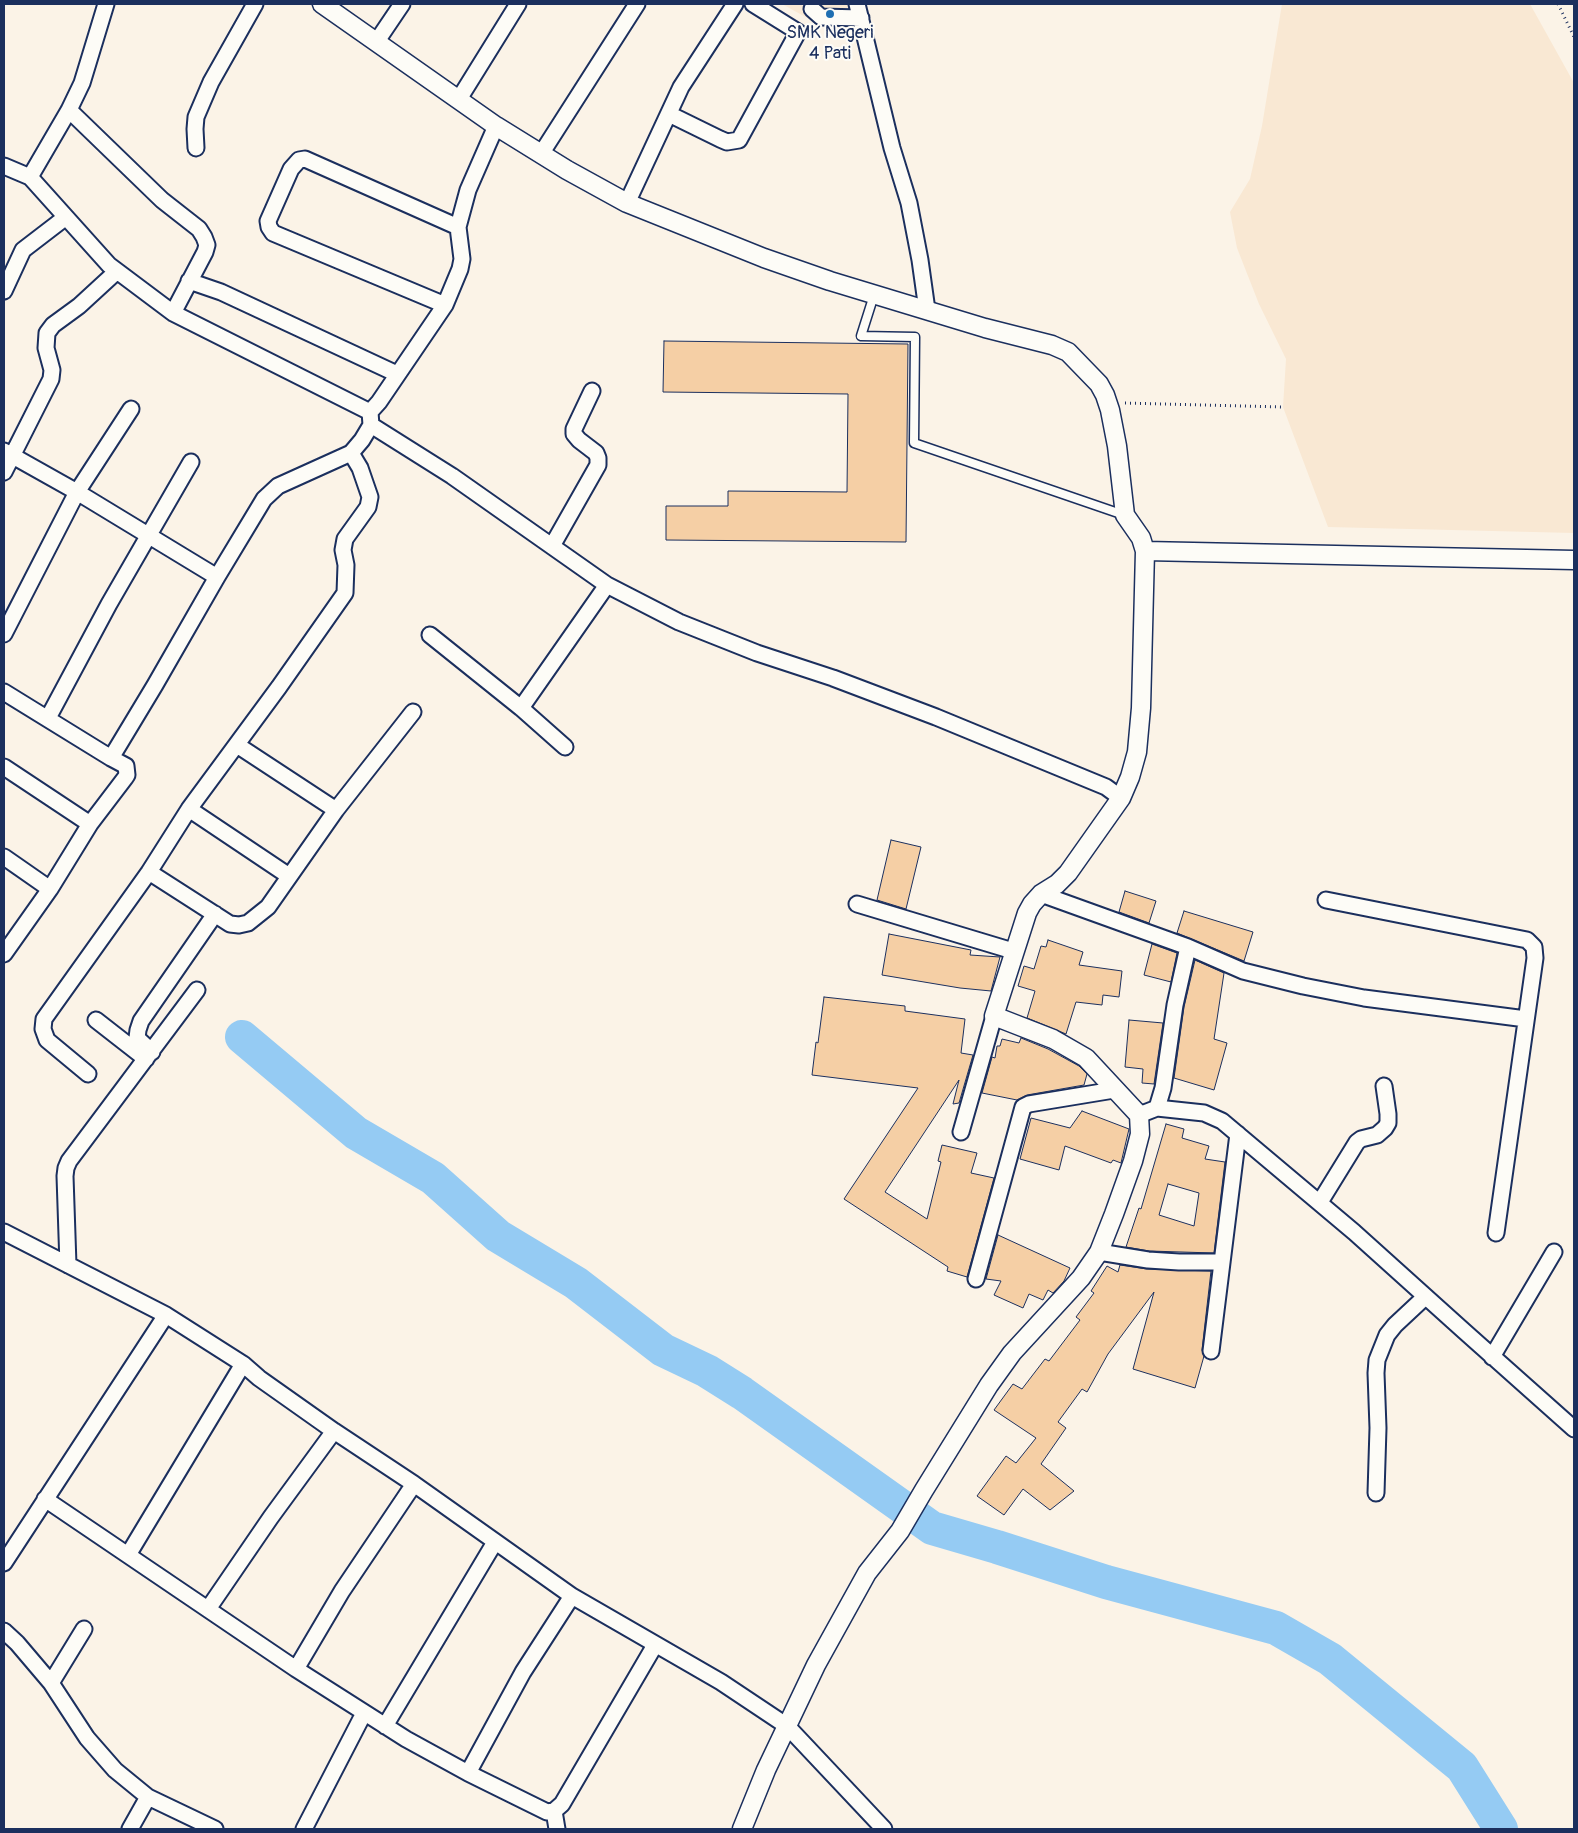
<!DOCTYPE html>
<style>
body{margin:0}
#map{position:relative;width:1578px;height:1833px;overflow:hidden;background:#fbf3e7;font-family:Pangolin,sans-serif}
canvas{display:block}
.frame{position:absolute;inset:0;border:5px solid #1b2f5e;pointer-events:none}
</style>
<div id="map">
<canvas width="1578" height="1833"></canvas>
<div class="frame"></div>
</div>
<script>
const context = document.querySelector('canvas').getContext('2d');
context.lineJoin = 'round';
function fill(path, color) { context.fillStyle = color; context.fill(path, 'evenodd'); }
const poly = rows => new Path2D(rows.map(r => 'M' + r).join(''));
function strokePath(path, color, width, dash) { context.strokeStyle = color; context.lineWidth = width; context.lineCap = dash ? 'butt' : 'round'; context.setLineDash(dash || []); context.stroke(path); }
function write(font, color, halo, rows, align = 'center') {
  context.font = font + ' Pangolin,sans-serif'; context.lineWidth = 4; context.setLineDash([]); context.textBaseline = 'middle'; context.strokeStyle = halo; context.fillStyle = color; for (const [text, x, y, turn = 0] of rows) {
    context.save(); context.translate(x, y); context.rotate((+turn || 0) * Math.PI / 180); context.textAlign = isNaN(turn) ? turn : align; if (halo) context.strokeText(text, 0, 0); context.fillText(text, 0, 0); context.restore();
  }
}
const built = poly([
 [782,4,857,4,864,34,820,25],
 [1282,4,1530,4,1574,83,1574,533,1328,527,1283,407,1286,359,1259,304,1237,248,1230,212,1250,179,1262,126]
]);
const river = poly([
 [242,1037,356,1133,433,1178,498,1236,576,1283,663,1350,707,1371,742,1393,932,1528,997,1547,1106,1582,1276,1628,1330,1659,1462,1767,1501,1829]
]);
const building = poly([
 [664,341,908,344,906,542,666,540,666,506,728,506,728,491,847,492,848,394,663,392,664,341],
 [891,840,921,847,906,909,877,900,891,840],
 [1125,891,1156,901,1149,923,1119,912,1125,891],
 [1184,911,1253,932,1244,961,1177,933,1184,911],
 [889,934,971,950,970,955,1000,957,991,991,960,988,882,975,889,934],
 [1048,940,1083,952,1079,965,1122,971,1119,997,1103,995,1102,1005,1076,1002,1066,1034,1027,1018,1035,991,1018,986,1024,966,1034,969,1041,946,1046,947,1048,940],
 [1152,944,1177,953,1171,982,1144,975,1152,944],
 [1195,960,1224,973,1214,1039,1227,1043,1214,1090,1174,1078,1184,1007,1195,960],
 [824,997,905,1006,905,1011,965,1019,961,1053,973,1055,959,1103,953,1104,959,1080,885,1192,927,1219,941,1162,938,1161,942,1145,977,1153,971,1173,994,1178,967,1277,947,1271,948,1267,844,1199,918,1088,812,1075,816,1042,818,1043,824,997],
 [1129,1020,1163,1023,1154,1084,1142,1083,1143,1069,1125,1067,1129,1020],
 [1021,1038,1048,1049,1079,1066,1087,1074,1084,1085,1027,1095,1017,1100,982,1093,992,1057,995,1058,997,1046,1000,1046,1002,1039,1019,1043,1021,1038],
 [1082,1111,1129,1129,1121,1163,1113,1160,1111,1163,1065,1146,1059,1170,1020,1159,1031,1118,1070,1128,1082,1111],
 [1166,1124,1184,1129,1182,1138,1209,1146,1205,1159,1225,1162,1214,1253,1149,1251,1126,1247,1139,1208,1141,1209,1166,1124],
 [1168,1184,1199,1193,1194,1226,1159,1215,1168,1184],
 [998,1235,1070,1268,1064,1281,1053,1293,1048,1290,1043,1300,1029,1294,1023,1308,994,1295,1001,1281,986,1279,998,1235],
 [1120,1265,1147,1269,1211,1271,1202,1350,1204,1356,1195,1388,1133,1369,1154,1292,1108,1354,1087,1392,1082,1389,1058,1422,1066,1428,1041,1464,1074,1491,1050,1510,1023,1489,1004,1515,977,1496,1006,1456,1016,1463,1036,1438,994,1410,1013,1384,1022,1389,1045,1359,1049,1361,1080,1320,1076,1317,1094,1293,1091,1291,1107,1266,1118,1272,1120,1265]
]);
const path = poly([
 [1558,4,1574,37],
 [1125,403,1283,407]
]);
const service = poly([
 [874,295,861,336,915,337,914,443,1124,515]
]);
const minor = poly([
 [857,4,892,148,909,203,920,260,927,310],
 [812,9,821,17,861,18],
 [377,41,402,4],
 [459,99,518,4],
 [69,110,162,200,199,229,204,237,207,245,205,252,173,313],
 [669,114,720,139,727,142,739,140,798,32,753,4],
 [196,148,195,129,196,117,211,82,255,4],
 [541,154,637,4],
 [4,166,30,177,109,265,173,313,370,412],
 [30,177,69,110,82,83,106,4],
 [627,203,681,87,735,4],
 [189,281,221,292,397,374],
 [4,291,23,250,66,217],
 [445,305,273,233,269,227,268,221,291,169,299,160,305,159,458,227],
 [371,425,452,476,607,585,679,622,757,653,833,678,936,717,1106,787,1121,798],
 [4,451,77,492,217,577],
 [4,472,51,379,52,370,46,348,47,333,53,325,79,306,116,272],
 [552,546,598,465,598,458,596,453,579,440,574,434,574,429,592,391],
 [4,634,77,492,131,409],
 [430,635,521,708,565,747],
 [4,692,111,758],
 [521,708,607,585],
 [48,718,109,604,191,462],
 [237,745,336,810],
 [4,767,90,824],
 [189,809,289,876],
 [4,857,50,889],
 [149,872,230,924,239,925,248,923,268,907,336,810,413,712],
 [1041,894,1188,947,1243,971,1303,986,1364,998,1526,1019],
 [1326,900,1527,940,1534,947,1535,958,1496,1233],
 [857,904,1013,951],
 [4,954,50,889,90,824,125,778,127,775,126,766,111,758,155,685,217,577,264,499,278,486,351,453,362,440,371,425,370,412,379,402,445,305,460,269,462,259,458,227,468,190,496,126],
 [96,1020,146,1059],
 [152,1052,137,1038,138,1030,141,1021,215,914],
 [88,1074,47,1040,43,1029,44,1019,149,872,189,809,279,687,345,593,346,565,343,550,345,539,368,507,370,497,360,468,351,453],
 [1157,1108,1163,1088,1175,1005,1188,947],
 [1139,1115,1157,1108,1204,1113,1222,1121,1354,1232,1464,1331,1574,1429],
 [961,1132,994,1016],
 [1320,1202,1357,1142,1361,1139,1377,1135,1385,1128,1388,1123,1388,1114,1384,1086],
 [4,1232,166,1315,243,1364,259,1378,334,1431,414,1484,572,1596,721,1682,787,1726,884,1829],
 [1099,1252,1148,1260,1179,1262,1222,1262],
 [68,1265,65,1176,66,1168,69,1161,197,990],
 [976,1279,1023,1107,1029,1104,1114,1090],
 [1211,1351,1238,1134],
 [1492,1357,1554,1252],
 [1376,1493,1378,1428,1376,1373,1377,1360,1387,1335,1395,1325,1425,1297],
 [45,1499,296,1669,406,1739,468,1773,547,1812,554,1811,562,1804,655,1645],
 [128,1555,243,1364],
 [4,1563,166,1315],
 [208,1609,271,1517,334,1431],
 [4,1631,17,1643,51,1683,87,1738,115,1770,148,1797,215,1829],
 [296,1669,342,1591,414,1484],
 [51,1683,84,1629],
 [385,1726,495,1542],
 [468,1773,523,1672,572,1596],
 [554,1811,557,1829],
 [130,1829,148,1797],
 [304,1829,364,1713]
]);
const tertiary = poly([
 [322,4,496,126,567,170,627,203,764,258,830,281,985,328,1052,345,1068,352,1099,384,1105,395,1110,410,1117,446,1125,515,1141,538,1145,551,1141,708,1137,752,1130,777,1121,798,1068,873,1057,884,1041,894,1032,904,1027,913,994,1016,1053,1039,1086,1058,1139,1115,1140,1134,1133,1161,1114,1214,1099,1252,1081,1278,1012,1353,989,1385,924,1490,900,1531,867,1573,816,1665,766,1770,742,1829],
 [1145,551,1574,560]
]);
const markers = [
 [830,14,5,"#1f6fb2"]
];
const poiNames = [
 ["SMK Negeri",830,33],
 ["4 Pati",830,54]
];
fill(built, '#f9e8d3');
strokePath(river, '#95cbf3', 34);
fill(building, '#f5cfa5');
strokePath(building, '#1b2f5e', 1);
strokePath(service, '#1b2f5e', 11);
strokePath(minor, '#1b2f5e', 19);
strokePath(tertiary, '#1b2f5e', 21);
strokePath(path, '#1b2f5e', 3, [1, 4]);
strokePath(service, '#fdfcf7', 8);
strokePath(minor, '#fdfcf7', 15);
strokePath(tertiary, '#fdfcf7', 18);
for (const [x, y, r, color] of markers) { const dot = new Path2D(); dot.arc(x, y, r, 0, 2 * Math.PI); context.fillStyle = color; context.fill(dot); strokePath(dot, '#fdfcf7', 2); }
write('18px', '#1b2f5e', '#fdfcf7', poiNames);
</script>
